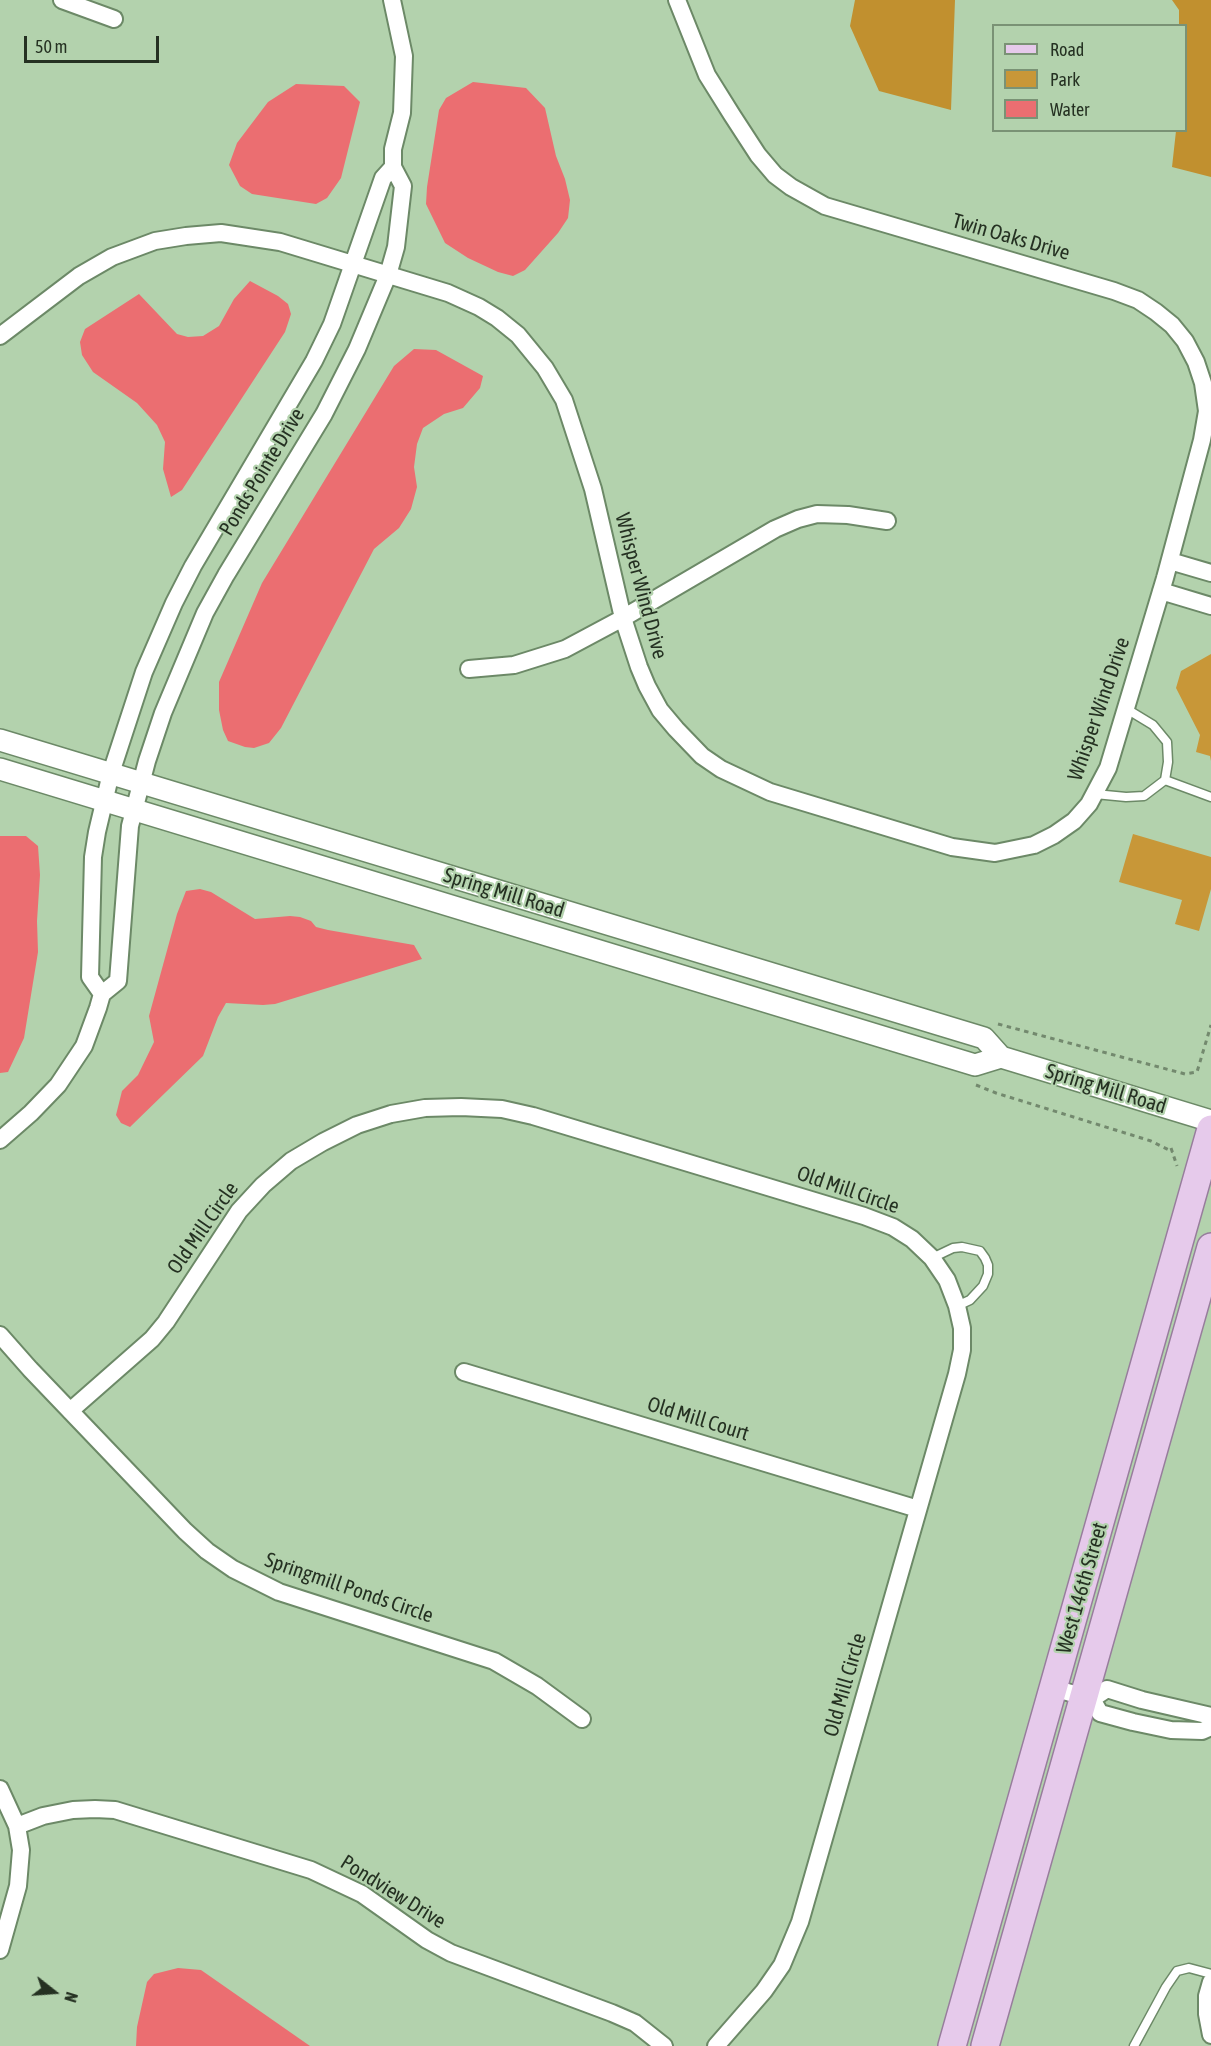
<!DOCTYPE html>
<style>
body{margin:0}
#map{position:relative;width:1211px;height:2046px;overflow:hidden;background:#b3d2ad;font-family:"Asap Condensed",sans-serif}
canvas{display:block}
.legend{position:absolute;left:992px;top:24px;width:195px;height:108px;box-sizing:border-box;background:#b3d2ad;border:2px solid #7a9275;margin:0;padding:8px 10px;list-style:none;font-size:18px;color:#253122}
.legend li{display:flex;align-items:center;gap:12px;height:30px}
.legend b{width:30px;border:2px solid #7a9275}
.north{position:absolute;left:24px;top:1962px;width:60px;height:60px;-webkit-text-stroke:4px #b3d2ad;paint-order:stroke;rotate:107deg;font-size:16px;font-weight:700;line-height:24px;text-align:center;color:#253122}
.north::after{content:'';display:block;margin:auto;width:21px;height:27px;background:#253122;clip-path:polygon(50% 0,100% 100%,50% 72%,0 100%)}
.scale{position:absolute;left:24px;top:36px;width:135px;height:27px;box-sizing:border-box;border:3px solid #253122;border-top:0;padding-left:8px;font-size:18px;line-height:21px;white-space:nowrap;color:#253122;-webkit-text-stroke:4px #b3d2ad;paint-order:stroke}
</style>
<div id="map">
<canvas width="1211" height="2046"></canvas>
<ul class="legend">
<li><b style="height:8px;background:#e6caeb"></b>Road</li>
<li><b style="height:16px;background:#c89738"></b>Park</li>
<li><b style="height:16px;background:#eb6e71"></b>Water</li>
</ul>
<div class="north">N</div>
<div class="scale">50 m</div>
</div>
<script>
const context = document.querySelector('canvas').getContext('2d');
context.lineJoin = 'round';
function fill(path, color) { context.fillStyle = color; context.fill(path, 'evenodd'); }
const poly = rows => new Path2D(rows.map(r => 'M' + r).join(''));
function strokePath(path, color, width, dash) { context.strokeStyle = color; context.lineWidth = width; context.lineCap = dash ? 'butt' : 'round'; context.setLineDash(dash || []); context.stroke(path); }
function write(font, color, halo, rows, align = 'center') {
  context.font = font + ' "Asap Condensed",sans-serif'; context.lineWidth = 4.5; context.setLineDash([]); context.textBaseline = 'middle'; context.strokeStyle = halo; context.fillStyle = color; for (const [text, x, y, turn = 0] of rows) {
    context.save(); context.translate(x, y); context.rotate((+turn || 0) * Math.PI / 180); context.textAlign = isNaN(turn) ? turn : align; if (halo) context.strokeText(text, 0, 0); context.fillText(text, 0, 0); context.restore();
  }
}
const green = poly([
 [1211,654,1211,761,1210,756,1196,752,1200,735,1176,688,1181,671],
 [1133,834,1211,857,1211,889,1199,931,1175,924,1182,900,1119,882]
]);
const forest = poly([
 [855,0,955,0,951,110,879,91,850,26],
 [1172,0,1211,0,1211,177,1172,167,1176,131,1186,130,1186,26,1179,25,1179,10]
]);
const water = poly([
 [473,82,526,88,545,108,556,156,565,179,570,200,568,218,558,233,525,270,513,276,498,272,468,258,445,243,426,204,427,187,439,110,446,98],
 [296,84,344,86,360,102,341,178,327,198,316,204,252,194,240,186,229,165,237,143,268,102],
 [250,281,278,296,288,304,291,314,285,332,182,490,171,497,163,469,165,442,157,425,137,403,93,372,82,355,80,342,85,329,139,294,177,334,188,337,203,336,219,326,234,299],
 [414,349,436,350,483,376,480,388,463,408,444,414,423,428,417,444,414,467,417,487,411,509,399,528,374,549,281,728,269,743,254,748,245,747,228,741,223,730,219,710,219,682,262,583,394,366],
 [0,836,26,836,38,846,40,875,37,921,38,952,24,1038,8,1072,0,1073],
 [200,889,211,892,255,919,290,916,300,917,311,921,316,927,328,930,414,945,422,959,275,1004,263,1005,226,1003,218,1017,203,1056,130,1127,121,1123,116,1115,122,1091,138,1075,154,1042,149,1016,177,914,186,891],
 [178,1968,201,1970,310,2046,136,2046,137,2027,147,1982,154,1974]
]);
const path = poly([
 [998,1024,1185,1074,1197,1072,1211,1025],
 [976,1085,996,1093,1151,1141,1173,1152],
 [1171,1148,1177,1166]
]);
const service = poly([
 [1165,780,1211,797],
 [1095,794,1126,797,1144,796,1165,780,1168,762,1167,742,1153,725,1125,708],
 [932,1258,953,1248,962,1247,980,1251,985,1258,988,1265,988,1274,983,1286,970,1300,957,1306],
 [1134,2046,1166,1987,1177,1971,1189,1968,1211,1974]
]);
const minor = poly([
 [62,0,114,19],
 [0,336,79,276,112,257,155,241,186,236,221,233,280,242,448,293,479,307,497,318,518,335,545,368,564,400,593,489,623,618,639,667,647,686,660,710,676,729,702,756,721,769,770,792,952,847,995,853,1034,845,1054,835,1074,821,1089,804,1108,768,1165,578,1202,440,1207,411,1203,383,1196,362,1185,341,1172,325,1156,312,1138,300,1114,291,825,206,791,187,775,175,758,155,732,115,707,75,677,0],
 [1170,561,1211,573],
 [1161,591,1211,606],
 [469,669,514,665,565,649,623,618,775,529,798,519,817,514,848,515,887,521],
 [102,994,90,977,93,857,97,832,111,773,144,672,174,603,193,566,314,361,332,324,383,178,393,167],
 [0,1140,31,1113,58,1085,84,1046,98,1008,102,994,118,981,130,826,147,761,163,713,205,613,226,575,324,414,357,349,388,275,396,247,403,186,393,167,393,149,402,113,404,56,392,0],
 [0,1335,30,1369,185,1531,207,1551,233,1569,279,1592,494,1661,537,1686,582,1719],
 [464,1372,918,1509],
 [70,1411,152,1339,166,1322,239,1211,263,1185,291,1161,323,1142,357,1125,391,1114,425,1108,461,1107,502,1109,533,1116,864,1216,893,1227,912,1239,932,1258,947,1280,957,1306,962,1328,962,1350,957,1374,800,1922,782,1965,764,1991,716,2046],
 [1053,1688,1092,1699,1100,1713,1133,1722,1171,1730,1202,1731,1211,1727],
 [1092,1699,1107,1689,1142,1700,1211,1716],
 [0,1789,17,1826,21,1850,18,1886,0,1950],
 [17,1826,43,1816,73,1810,95,1809,115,1810,311,1870,362,1894,427,1940,451,1953,612,2013,635,2023,664,2046],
 [1211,1982,1207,1996,1207,2014,1211,2035]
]);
const tertiary = poly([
 [0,740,984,1038,1001,1057,1211,1121],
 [0,769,975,1065,1001,1057]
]);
const primary = poly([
 [952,2046,1211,1129],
 [985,2046,1211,1247]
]);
const streetNames = [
 ["Twin Oaks Drive",1011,237,16],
 ["Ponds Pointe Drive",262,472,-59],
 ["Whisper Wind Drive",641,586,75],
 ["Whisper Wind Drive",1099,709,-71],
 ["Spring Mill Road",504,893,17],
 ["Spring Mill Road",1106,1089,17],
 ["Old Mill Circle",848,1190,19],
 ["Old Mill Circle",203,1228,-55],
 ["Old Mill Court",698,1419,17],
 ["Springmill Ponds Circle",349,1588,19],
 ["West 146th Street",1082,1588,-74],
 ["Old Mill Circle",845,1685,-74],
 ["Pondview Drive",393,1892,32]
];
fill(green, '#c89738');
fill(forest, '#c1902f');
fill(water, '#eb6e71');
strokePath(service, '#6c8967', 11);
strokePath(minor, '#6c8967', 20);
strokePath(tertiary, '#6c8967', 24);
strokePath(primary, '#977d9c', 30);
strokePath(path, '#73896e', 3, [4.5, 4.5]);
strokePath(service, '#fff', 8);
strokePath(minor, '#fff', 16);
strokePath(tertiary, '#fff', 21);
strokePath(primary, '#e6caeb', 27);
write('21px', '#253122', '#b3d2ad', streetNames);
</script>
